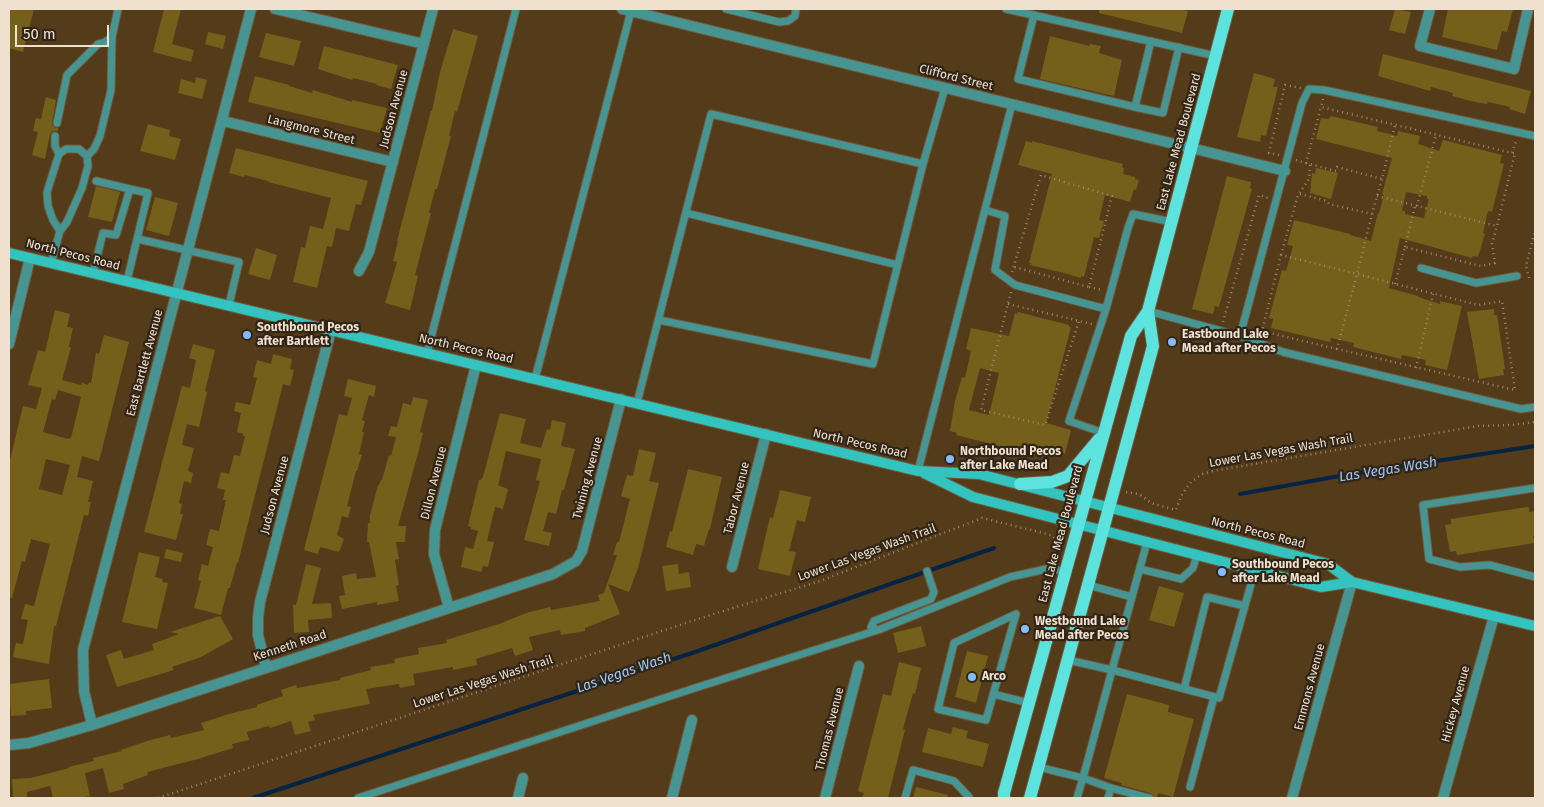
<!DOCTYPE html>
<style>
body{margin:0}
#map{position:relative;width:1544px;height:807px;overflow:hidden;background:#543b19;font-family:"Fira Sans",sans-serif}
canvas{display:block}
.frame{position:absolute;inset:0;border:10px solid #f0e0ce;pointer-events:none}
.scale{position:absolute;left:15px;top:25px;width:94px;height:22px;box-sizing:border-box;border:2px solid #f0e0ce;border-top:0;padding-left:6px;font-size:15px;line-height:18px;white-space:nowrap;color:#f0e0ce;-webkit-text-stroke:4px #302516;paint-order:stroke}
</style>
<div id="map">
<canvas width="1544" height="807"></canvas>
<div class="frame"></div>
<div class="scale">50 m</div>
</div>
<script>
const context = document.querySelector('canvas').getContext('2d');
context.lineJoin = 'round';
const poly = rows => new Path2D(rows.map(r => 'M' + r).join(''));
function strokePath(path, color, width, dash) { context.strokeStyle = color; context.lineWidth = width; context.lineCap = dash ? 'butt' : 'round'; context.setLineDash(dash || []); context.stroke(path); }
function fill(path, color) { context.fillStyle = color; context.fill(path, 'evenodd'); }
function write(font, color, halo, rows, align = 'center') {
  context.font = font + ' "Fira Sans",sans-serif'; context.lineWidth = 4.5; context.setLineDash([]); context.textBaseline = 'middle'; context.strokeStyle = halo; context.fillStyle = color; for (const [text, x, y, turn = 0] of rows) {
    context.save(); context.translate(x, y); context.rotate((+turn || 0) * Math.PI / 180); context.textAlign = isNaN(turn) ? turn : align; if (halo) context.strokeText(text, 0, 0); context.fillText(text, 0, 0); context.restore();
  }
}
const stream = poly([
 [1240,494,1345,475,1535,446],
 [253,798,692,653,994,548]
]);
const building = poly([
 [9,9,34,9,23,52,9,48],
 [164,9,181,9,172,44,194,50,191,62,153,52],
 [1099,9,1179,9,1188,11,1182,33,1099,13],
 [1395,9,1411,12,1405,34,1389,30],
 [1448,9,1513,9,1507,32,1502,31,1497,50,1442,37],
 [453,29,478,36,457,112,455,111,449,136,451,136,437,189,435,189,429,213,431,213,415,275,418,276,410,310,385,303,397,262,393,261,398,241,397,241,431,111,432,111,440,72],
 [208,32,226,36,223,49,205,44],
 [266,33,301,41,294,66,259,57],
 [1050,36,1089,46,1090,44,1101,46,1099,53,1122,60,1114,96,1040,79],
 [324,46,398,65,391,89,376,85,377,84,353,78,352,80,318,69],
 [1383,54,1531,91,1525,114,1509,109,1510,107,1488,102,1487,104,1475,102,1452,96,1453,93,1431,87,1430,91,1378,76],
 [1254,73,1275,79,1273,87,1278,87,1266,136,1261,135,1260,142,1237,137],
 [255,76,289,85,289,86,312,93,313,90,352,102,352,100,387,108,380,133,248,102],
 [196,77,207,80,202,99,178,93,181,79,195,83],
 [46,97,56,100,52,124,54,127,58,128,58,131,53,131,50,134,45,159,32,155,38,132,33,131,36,118,41,119],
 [1331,116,1378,127,1377,131,1397,136,1398,131,1420,136,1418,144,1439,151,1443,140,1502,155,1500,163,1504,164,1492,212,1488,211,1483,233,1485,234,1478,257,1473,256,1472,258,1400,238,1389,288,1418,296,1418,297,1440,304,1440,301,1462,306,1447,370,1425,365,1426,360,1402,355,1401,359,1353,347,1354,343,1331,338,1330,342,1271,328,1273,319,1269,318,1279,281,1282,270,1286,271,1293,246,1287,245,1294,220,1350,234,1350,235,1371,241,1378,213,1379,213,1384,195,1382,194,1392,158,1316,139,1321,118,1329,119],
 [1406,192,1427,196,1427,199,1429,199,1424,218,1405,214,1405,211,1402,211],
 [148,124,170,130,169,136,181,139,175,160,140,151],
 [1026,141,1032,143,1032,141,1123,164,1122,167,1124,168,1123,174,1135,177,1135,179,1139,180,1136,190,1134,189,1130,202,1105,195,1099,220,1104,221,1099,238,1094,237,1084,277,1081,276,1081,278,1064,273,1030,265,1031,263,1029,263,1052,174,1018,165],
 [236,148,368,181,361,205,356,204,349,231,336,228,332,247,327,246,317,288,293,282,301,247,305,248,310,226,323,229,331,198,268,182,268,181,245,175,244,177,229,173],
 [1316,168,1338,173,1331,199,1310,193,1312,173,1315,174],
 [1227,176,1251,182,1250,188,1252,189,1219,307,1215,306,1213,314,1192,309],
 [96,186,120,192,112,222,88,217],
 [155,197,178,203,169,236,146,230],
 [256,248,277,255,270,280,248,274],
 [1494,309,1494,315,1497,315,1505,369,1503,369,1504,375,1479,379,1467,312],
 [55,310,70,314,67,327,73,328,69,347,71,347,62,380,81,385,82,383,88,385,89,382,91,383,96,353,99,354,104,335,129,342,99,461,82,456,77,477,93,481,88,502,91,502,88,516,84,515,56,626,54,626,49,664,13,657,16,643,23,644,28,620,21,619,25,604,34,606,50,544,31,539,25,562,22,561,12,598,9,598,9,464,23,406,36,409,42,388,28,385,38,350,45,352],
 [58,390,81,397,71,438,68,439,43,432,52,399,55,400],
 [46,459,70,465,62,495,39,489],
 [1018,312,1069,325,1069,327,1071,327,1046,423,1071,430,1065,454,1051,450,1049,457,1047,456,1047,458,956,435,957,433,950,431,955,401,962,377,965,378,971,351,966,349,971,328,1009,336,1015,313,1017,314],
 [980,368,999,373,989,415,969,410],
 [193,344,215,350,205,391,207,392,199,427,187,424,182,445,194,448,188,471,193,473,191,483,184,481,179,503,182,504,180,514,183,514,176,540,144,532,182,386,190,388,196,360,189,358],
 [273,354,292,359,290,369,294,370,290,386,283,384,238,563,237,562,230,588,228,588,221,615,194,608,201,581,198,580,202,564,208,566,213,547,206,545,210,529,219,531,226,500,223,500,225,490,217,488,221,472,229,474,234,455,240,456,245,436,243,436,243,434,237,432,241,413,234,411,236,402,250,405,257,378,253,377,257,360,271,364],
 [348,379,376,386,374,397,369,395,362,420,365,421,362,432,364,432,359,454,362,455,357,471,356,471,347,506,351,507,348,518,342,516,337,535,344,539,339,552,320,547,318,554,304,550,306,542,339,414,347,416,352,398,344,396],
 [413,397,428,400,420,432,423,433,417,457,398,526,406,526,405,542,396,542,399,559,395,560,399,585,396,586,399,601,377,605,377,602,342,609,339,596,345,595,342,576,356,573,357,579,376,577,369,542,367,542,368,523,370,523,370,515,378,485,379,485,381,480,382,480,389,455,391,456,396,437,388,436,391,426,397,427,403,403,411,405],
 [500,413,526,419,520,443,541,448,547,429,550,430,552,420,566,423,561,446,575,449,564,490,562,490,556,514,548,512,543,531,552,533,549,546,524,540,540,481,536,480,541,459,506,451,498,485,508,489,503,509,495,507,487,541,494,542,488,567,483,566,481,572,461,567,465,547,473,549,478,531,471,529,471,527,468,526,479,480,481,480,483,477],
 [639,449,656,453,649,481,659,483,638,568,629,592,608,584,620,614,585,628,585,631,561,635,560,630,529,637,533,650,515,656,512,648,476,659,477,665,453,670,453,667,413,674,415,685,400,688,399,684,366,689,370,704,313,715,315,720,308,722,311,731,295,735,291,721,270,728,269,726,247,732,249,740,232,744,233,748,198,759,147,772,148,775,123,784,124,789,109,793,103,768,85,773,90,796,79,798,53,798,50,786,27,792,27,798,13,798,12,779,31,778,69,768,68,767,94,761,93,758,122,751,121,750,147,741,170,735,171,738,204,730,201,723,229,714,257,707,257,705,283,696,281,690,296,685,297,688,340,680,340,678,371,670,370,667,395,663,394,659,419,654,418,648,447,643,446,640,499,624,526,613,550,607,551,610,600,601,598,595,604,593,617,555,613,555,617,542,619,542,630,499,621,496,627,475,633,476],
 [688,469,722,477,710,529,709,529,704,546,696,544,693,555,666,547,670,531,672,532],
 [780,490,811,497,805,522,797,520,789,551,796,552,790,576,758,569,770,517,773,518],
 [1527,507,1529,507,1529,512,1535,511,1535,536,1533,536,1535,543,1457,555,1456,551,1450,552,1445,525,1451,524,1451,519],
 [166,549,183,553,181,562,164,558],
 [139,552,160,557,155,577,163,579,162,582,168,583,157,629,122,622],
 [306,564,321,568,312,604,331,603,332,618,308,620,309,632,294,633,293,605,296,605],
 [678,564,679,574,689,572,691,587,666,591,662,566],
 [1159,586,1184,593,1174,627,1149,620],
 [220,616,233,639,201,657,172,667,174,670,117,687,106,655,121,650,124,659,154,650,152,644,179,634,170,632],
 [921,626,926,646,898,653,893,633],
 [967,651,988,656,976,703,955,697],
 [899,662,921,668,915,694,913,693,903,729,905,730,888,798,862,798,864,793,858,791,878,713,883,694,891,696],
 [49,679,52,708,26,711,26,715,11,716,9,684],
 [1127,694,1169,705,1168,712,1194,719,1173,797,1158,793,1157,798,1154,798,1150,793,1121,785,1122,783,1104,778],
 [953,727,968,731,966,738,989,744,983,767,922,752,928,728,951,734],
 [916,787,948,795,947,798,913,798]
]);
const path = poly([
 [1323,99,1321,107,1512,153,1516,141],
 [1279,155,1269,153,1285,85,1301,88],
 [1296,160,1306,163,1321,107],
 [1306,163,1336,171,1337,167,1382,179,1395,125],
 [1300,194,1327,201,1329,204,1372,214],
 [1377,196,1497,226,1515,153,1512,153],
 [1417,206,1436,135],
 [1405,247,1415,206],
 [1281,255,1298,195,1309,179,1310,164],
 [1012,272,1041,175,1112,196,1089,287,1014,267],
 [1529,278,1526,266,1535,231],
 [1395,284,1405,247,1481,266,1495,263,1492,244,1497,226],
 [1089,287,1102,290],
 [1011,292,981,410,1045,425,1079,321],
 [1008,304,1092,324],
 [1223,322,1259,195,1268,198],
 [1337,349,1262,331,1281,255,1357,274,1478,305,1502,301,1515,390,1337,349,1357,274,1372,214,1382,179],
 [1416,368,1433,294],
 [1126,492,1139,494,1151,503,1176,510,1181,496,1191,482,1202,474,1213,471,1478,426,1512,425,1535,422],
 [158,798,701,618,820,581,982,518,1047,534,1053,536,1057,541,1060,530]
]);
const service = poly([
 [726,9,779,22,788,21,795,16,796,9],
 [1006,9,1216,56],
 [1034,15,1018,79,1135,107,1151,41],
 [1135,107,1163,113,1179,47],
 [57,123,67,75,98,44,105,42,112,37],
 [55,136,55,146,59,154],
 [87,156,94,149,100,136,111,90,112,37,118,9],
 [985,210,1005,216,995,270,1015,285,1106,309],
 [686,213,898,265],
 [138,239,239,262,229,305],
 [51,263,60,231,67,222,82,188,88,166,87,156,79,149,66,149,59,154,47,192,48,206,53,220,60,231],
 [1421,268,1476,283,1517,276],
 [93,273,103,233,116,235,130,189,96,181],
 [127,281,148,193,130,189],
 [1148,311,1240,336,1283,352,1521,409,1535,407],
 [659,320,873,364,923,164,945,88],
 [1240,336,1302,103,1309,89,1324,90,1535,136],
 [427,353,516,9],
 [535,379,631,11],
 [637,403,711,114,923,164],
 [1104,433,1069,421,1106,309,1128,228,1133,214,1172,222],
 [918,471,1012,104],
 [1535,488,1423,505,1429,559,1460,567,1490,565,1535,577],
 [1140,569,1181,579,1193,568,1197,555],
 [927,571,934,592,931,599,874,621,871,627,878,630,1010,577,1051,568,1065,572],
 [1088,585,1132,597],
 [1016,614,986,720,938,709,954,643,1016,614],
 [1068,660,1112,670,1147,542],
 [1184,689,1207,597,1245,606],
 [993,694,1029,703],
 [1038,767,1083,778,1112,670,1219,698,1255,570],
 [1190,787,1214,697],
 [1111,788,1149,798],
 [358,798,695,688,878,630],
 [905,798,913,770,954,781,969,797],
 [1077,798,1083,778,1111,788,1108,798]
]);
const minor = poly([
 [275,9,424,44],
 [1430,9,1420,46,1514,69,1528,9],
 [223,121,393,162],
 [1191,148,1285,171],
 [359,271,369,252,433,9],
 [9,344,30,258],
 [732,567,766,434],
 [449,608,434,554,435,530,476,365],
 [266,667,258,635,258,618,260,602,331,330],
 [92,725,84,691,83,650,251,9],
 [9,745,29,743,92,725,553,574,576,561,582,551,621,399],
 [518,798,523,778],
 [672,798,692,720],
 [825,798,859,666],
 [1292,798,1352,582],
 [1443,798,1494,616]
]);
const tertiary = poly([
 [622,9,1191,148]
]);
const secondary = poly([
 [9,253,918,471,979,474,1328,564,1352,582],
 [924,473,973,497,1321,587,1352,582,1535,626]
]);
const primary = poly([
 [1020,484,1052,482,1068,476,1099,439],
 [1004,798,1004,793,1131,336,1148,311,1228,9],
 [1030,798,1153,346,1148,311]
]);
const markers = [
 [247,335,5,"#84bcfb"],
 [1172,342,5,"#84bcfb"],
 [950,459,5,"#84bcfb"],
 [1222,572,5,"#84bcfb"],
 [1025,629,5,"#84bcfb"],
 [972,677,5,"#84bcfb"]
];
const streetNames = [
 ["Clifford Street",956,78,14],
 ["Judson Avenue",394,109,-75],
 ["Langmore Street",311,130,14],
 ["East Lake Mead Boulevard",1179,142,-75],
 ["North Pecos Road",73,255,14],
 ["North Pecos Road",466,349,13],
 ["East Bartlett Avenue",145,363,-75],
 ["North Pecos Road",860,444,13],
 ["Lower Las Vegas Wash Trail",1281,451,-10],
 ["Twining Avenue",588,478,-75],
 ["Dillon Avenue",434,483,-76],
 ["Judson Avenue",275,495,-75],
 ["Tabor Avenue",737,498,-76],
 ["North Pecos Road",1258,533,14],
 ["East Lake Mead Boulevard",1061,534,-75],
 ["Lower Las Vegas Wash Trail",867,553,-20],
 ["Kenneth Road",290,646,-18],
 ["Lower Las Vegas Wash Trail",483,682,-18],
 ["Emmons Avenue",1310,687,-75],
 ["Hickey Avenue",1456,704,-75],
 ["Thomas Avenue",830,729,-76]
];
const poiNames = [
 ["Southbound Pecos",257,328],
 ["after Bartlett",257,342],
 ["Eastbound Lake",1182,335],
 ["Mead after Pecos",1182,349],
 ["Northbound Pecos",960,452],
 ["after Lake Mead",960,466],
 ["Southbound Pecos",1232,565],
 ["after Lake Mead",1232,579],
 ["Westbound Lake",1035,622],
 ["Mead after Pecos",1035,636],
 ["Arco",982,677]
];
const waterNames = [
 ["Las Vegas Wash",1388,470,-9],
 ["Las Vegas Wash",624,673,-19]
];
strokePath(stream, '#052342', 4);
fill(building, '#74601a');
strokePath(service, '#70593a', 9);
strokePath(minor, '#70593a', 12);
strokePath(tertiary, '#70593a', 12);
strokePath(secondary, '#70593a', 12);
strokePath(primary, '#70593a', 14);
strokePath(path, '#9d886e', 2.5, [1, 4]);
strokePath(service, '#469592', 7);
strokePath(minor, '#469592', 10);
strokePath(tertiary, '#469592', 10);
strokePath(secondary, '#34c4c0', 10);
strokePath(primary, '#5ce3de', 12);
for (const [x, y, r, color] of markers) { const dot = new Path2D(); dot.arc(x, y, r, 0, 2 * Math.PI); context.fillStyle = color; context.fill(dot); strokePath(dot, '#302516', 2); }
write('12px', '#f0e0ce', '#302516', streetNames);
write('bold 12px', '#f0e0ce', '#302516', poiNames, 'left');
write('italic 14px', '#9bc7fa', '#302516', waterNames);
</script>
